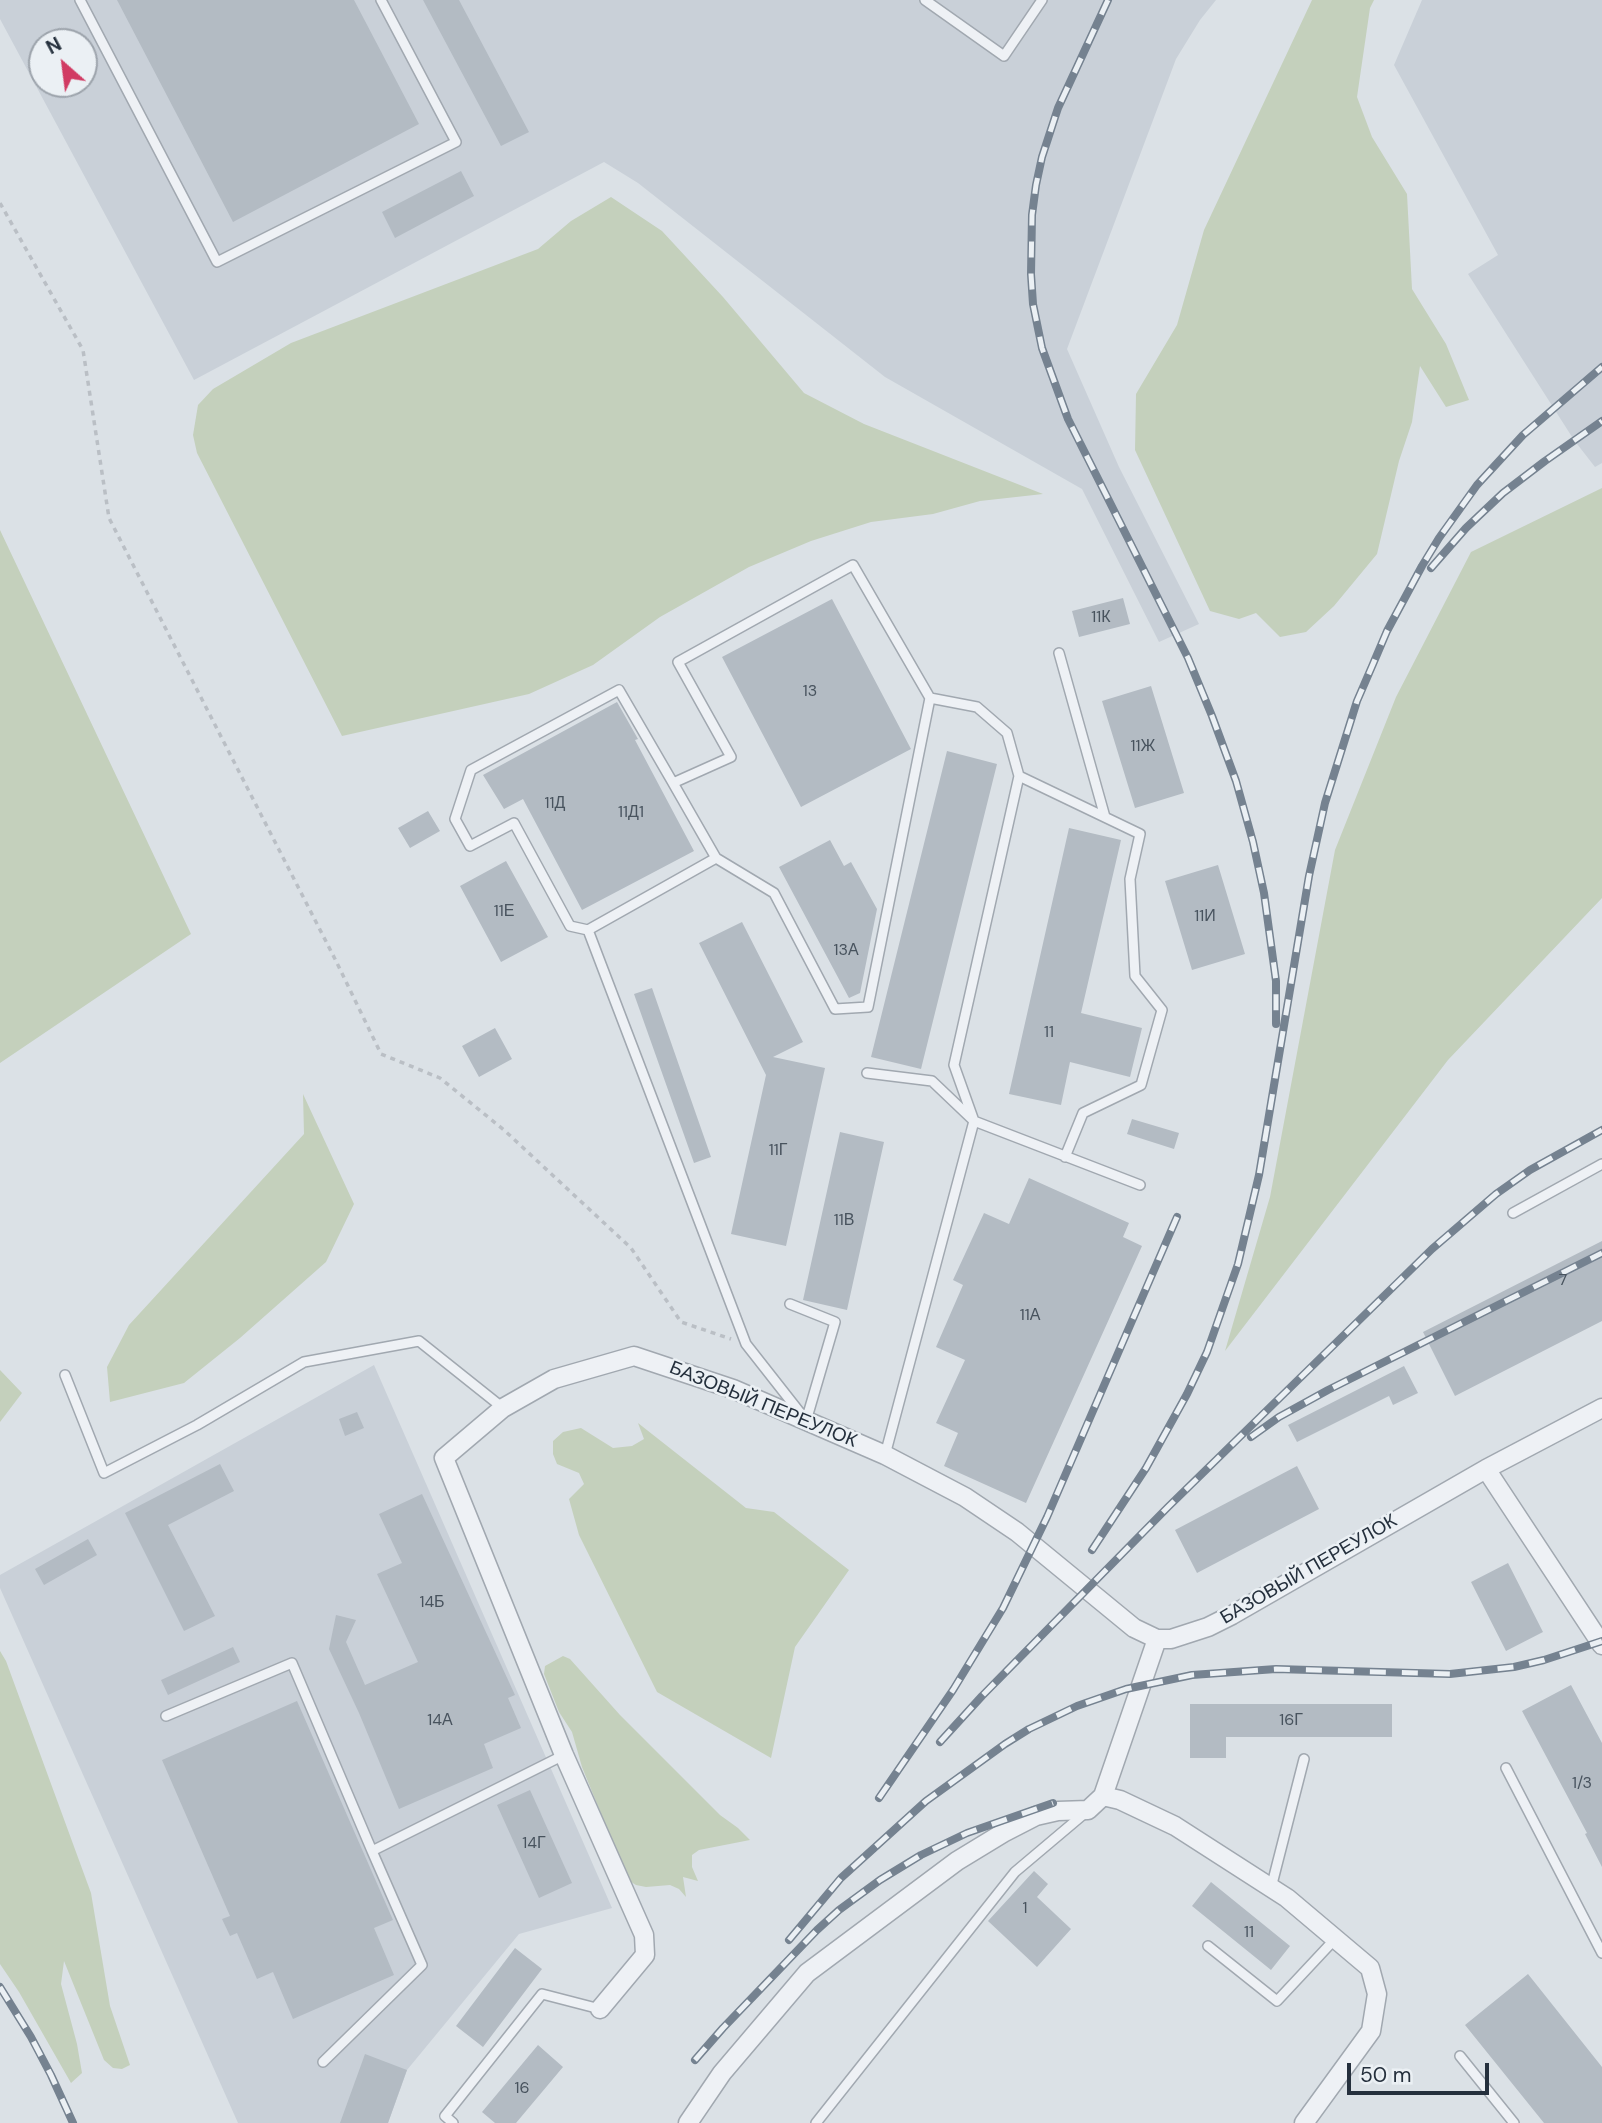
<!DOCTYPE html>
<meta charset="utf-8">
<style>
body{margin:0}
#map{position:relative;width:1602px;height:2123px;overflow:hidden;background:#dbe1e6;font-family:"DM Sans",sans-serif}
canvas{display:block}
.north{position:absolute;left:28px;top:28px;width:70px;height:70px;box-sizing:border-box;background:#ebf0f4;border:2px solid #9ca3ab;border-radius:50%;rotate:332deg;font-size:19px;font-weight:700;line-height:28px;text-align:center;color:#25303d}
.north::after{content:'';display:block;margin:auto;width:24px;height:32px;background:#d13b63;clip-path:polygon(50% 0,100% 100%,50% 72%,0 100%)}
.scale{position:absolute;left:1347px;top:2063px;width:142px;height:32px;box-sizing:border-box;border:4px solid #25303d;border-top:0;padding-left:9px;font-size:21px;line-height:24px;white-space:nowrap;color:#25303d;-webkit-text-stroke:5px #ebf0f4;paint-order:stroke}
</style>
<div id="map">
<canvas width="1602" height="2123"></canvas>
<div class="north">N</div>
<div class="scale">50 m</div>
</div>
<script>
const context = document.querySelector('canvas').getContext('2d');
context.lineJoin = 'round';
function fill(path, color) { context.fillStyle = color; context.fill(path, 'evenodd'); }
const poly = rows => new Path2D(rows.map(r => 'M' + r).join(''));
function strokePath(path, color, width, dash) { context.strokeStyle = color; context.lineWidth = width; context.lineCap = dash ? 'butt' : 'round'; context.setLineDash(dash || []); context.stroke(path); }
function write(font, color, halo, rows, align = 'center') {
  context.font = font + ' "DM Sans",sans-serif'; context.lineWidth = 5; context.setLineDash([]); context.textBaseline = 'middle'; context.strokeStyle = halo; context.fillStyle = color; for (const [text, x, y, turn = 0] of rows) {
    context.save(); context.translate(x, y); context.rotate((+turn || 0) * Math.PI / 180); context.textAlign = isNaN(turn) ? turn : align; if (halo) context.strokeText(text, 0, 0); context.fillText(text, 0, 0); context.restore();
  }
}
const built = poly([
 [0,0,1216,0,1200,20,1176,59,1067,349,1119,467,1199,624,1159,642,1082,489,885,377,638,183,604,162,194,380,0,19],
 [42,42,84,42,84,84,42,84],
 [1422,0,1602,0,1602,463,1595,467,1574,440,1468,274,1498,255,1394,65],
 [374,1365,612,1908,519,1934,407,2070,388,2123,238,2123,0,1588,0,1575]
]);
const green = poly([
 [1312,0,1374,0,1370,8,1357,97,1372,137,1407,194,1412,289,1446,344,1469,400,1446,407,1420,366,1412,422,1399,461,1377,554,1334,606,1306,632,1280,637,1256,613,1239,619,1210,611,1135,450,1136,394,1177,325,1204,230],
 [611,197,662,231,723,297,804,393,864,424,1043,494,980,501,933,514,871,522,811,541,749,567,660,617,593,665,529,694,342,736,197,453,193,435,198,405,213,389,291,343,538,249,571,221],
 [1602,488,1602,898,1448,1060,1225,1351,1270,1197,1335,850,1396,697,1471,552],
 [0,530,191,934,0,1063],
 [303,1094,354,1204,326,1262,240,1338,184,1383,110,1402,107,1367,129,1325,304,1134],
 [0,1370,22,1393,0,1422],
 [638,1423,746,1508,774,1512,849,1570,795,1647,771,1758,657,1692,579,1535,569,1499,584,1484,579,1473,557,1464,553,1454,553,1441,563,1432,581,1428,613,1448,632,1446,644,1439],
 [0,1651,6,1661,91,1893,110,2006,130,2065,122,2069,113,2068,104,2060,64,1961,61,1984,77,2044,82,2073,71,2083,19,1992,0,1964],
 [563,1656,570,1659,620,1715,720,1815,738,1828,750,1840,699,1850,692,1855,692,1867,698,1881,683,1877,686,1897,679,1889,670,1885,646,1887,636,1885,628,1880,582,1767,572,1732,559,1712,544,1674,545,1666]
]);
const building = poly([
 [117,0,354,0,419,124,233,222],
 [423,0,459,0,529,132,501,146],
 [461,171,474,196,395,238,382,212],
 [1123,598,1130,624,1079,637,1072,611],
 [832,599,911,749,801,807,722,657],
 [1151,686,1184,793,1135,808,1102,701],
 [617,702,638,739,635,740,694,851,582,910,523,799,504,809,483,775],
 [947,751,997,764,921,1069,871,1057],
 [428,811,440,831,410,848,398,828],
 [1069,828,1121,840,1081,1013,1142,1028,1130,1077,1070,1062,1061,1105,1009,1094],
 [830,840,844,866,851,862,877,909,860,993,849,998,779,867],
 [506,861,548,937,501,962,460,886],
 [1218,865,1245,954,1192,970,1165,881],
 [742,922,803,1042,773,1057,825,1068,786,1246,731,1234,766,1075,699,943],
 [652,988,711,1157,694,1163,634,994],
 [495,1028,512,1059,479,1077,462,1046],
 [1132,1119,1179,1133,1174,1149,1127,1134],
 [840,1132,884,1142,847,1310,803,1300],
 [1029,1178,1129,1223,1123,1237,1142,1246,1026,1503,944,1466,958,1433,936,1423,965,1360,936,1347,963,1285,953,1280,984,1213,1009,1224],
 [1602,1241,1602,1321,1455,1396,1423,1332],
 [1404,1366,1418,1393,1393,1405,1389,1396,1297,1442,1288,1425],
 [357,1412,364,1428,345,1436,339,1419],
 [220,1464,234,1491,168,1525,215,1616,184,1631,125,1513],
 [1297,1466,1319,1509,1197,1573,1175,1530],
 [422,1494,515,1695,508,1698,521,1728,484,1744,493,1768,399,1809,359,1713,329,1649,336,1615,356,1620,346,1642,365,1685,418,1662,377,1574,402,1563,379,1514],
 [88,1539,97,1555,44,1585,35,1569],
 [1508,1563,1543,1632,1506,1651,1471,1582],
 [233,1647,240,1662,168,1695,161,1680],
 [1571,1685,1602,1743,1602,1867,1585,1834,1587,1833,1522,1711],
 [297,1701,393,1920,374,1928,394,1975,293,2019,273,1972,257,1979,237,1933,230,1936,222,1919,230,1916,162,1760],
 [1190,1704,1392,1704,1392,1737,1226,1737,1226,1758,1190,1758],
 [530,1790,572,1883,539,1898,497,1805],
 [1034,1871,1048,1884,1037,1897,1071,1929,1037,1967,988,1921],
 [1211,1882,1290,1946,1271,1970,1192,1906],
 [515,1948,542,1969,483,2047,456,2026],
 [1528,1974,1602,2067,1602,2123,1544,2123,1465,2025],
 [538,2045,563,2067,516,2123,495,2123,482,2112],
 [365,2054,407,2070,388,2123,340,2123]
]);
const path = poly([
 [0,203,83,350,109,518,335,959,381,1054,440,1078,504,1130,631,1248,681,1322,731,1339]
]);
const lane = poly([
 [80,0,217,262,456,142,381,0],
 [925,0,1004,56,1042,0],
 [1059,653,1105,817],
 [930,698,868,1007,835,1009,774,893,716,858,673,783,731,757,678,662,853,565,930,698,977,707,1007,733,1019,776],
 [716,858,588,930,746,1344,801,1414],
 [588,930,570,926,514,823,470,846,455,819,471,770,619,690,673,783],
 [867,1073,932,1081,974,1121,1140,1185],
 [1513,1213,1602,1164],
 [790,1304,835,1322,806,1421],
 [65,1375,104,1473,197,1425,304,1362,419,1341,503,1408],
 [885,1455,974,1121,954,1065,1019,776,1140,834,1130,879,1135,976,1162,1010,1141,1085,1083,1113,1065,1157],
 [166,1716,292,1663,372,1851,564,1755],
 [1506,1768,1602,1953],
 [1271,1888,1304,1759],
 [1208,1946,1277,2001,1335,1939],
 [1460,2056,1514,2123],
 [323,2062,422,1965,372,1851],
 [453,2123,445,2116,542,1994,600,2009],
 [816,2123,1015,1872,1085,1813]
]);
const street = poly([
 [1486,1469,1602,1645],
 [1103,1796,1120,1800,1175,1826,1287,1898,1370,1968,1377,1994,1371,2031,1304,2123],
 [600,2009,645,1955,644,1935,564,1755,444,1458,503,1408,554,1379,634,1356,733,1389,885,1455,965,1497,1017,1532,1134,1628,1157,1639,1171,1639,1208,1627,1232,1615,1486,1469,1602,1408],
 [688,2123,722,2073,807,1973,957,1861,1003,1833,1036,1816,1058,1811,1088,1810,1103,1796,1157,1639]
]);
const rail = poly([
 [1108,0,1058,108,1042,157,1036,185,1032,215,1031,274,1033,304,1042,348,1068,419,1188,658,1212,716,1236,781,1253,842,1264,893,1276,981,1276,1024],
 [1431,568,1466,528,1503,493,1545,461,1602,421],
 [1251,1437,1279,1417,1328,1390,1602,1253],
 [1092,1550,1146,1468,1187,1394,1207,1352,1238,1264,1259,1175,1309,876,1325,803,1357,701,1373,664,1387,631,1422,566,1439,538,1477,485,1523,435,1602,367],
 [940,1742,982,1696,1168,1507,1432,1249,1496,1194,1530,1170,1602,1130],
 [879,1798,953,1690,1003,1608,1047,1517,1177,1217],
 [789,1940,841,1878,926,1801,1005,1744,1029,1729,1077,1706,1126,1689,1192,1675,1276,1669,1450,1674,1514,1667,1544,1660,1602,1641],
 [0,1987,31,2037,51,2075,73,2123],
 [695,2060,723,2028,817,1930,839,1910,880,1880,921,1855,967,1833,1053,1803]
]);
const numberNames = [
 ["11К",1101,618],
 ["13",810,692],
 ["11Ж",1143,747],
 ["11Д",555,804],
 ["11Д1",631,813],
 ["11Е",504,912],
 ["11И",1205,917],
 ["13А",846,951],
 ["11",1049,1033],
 ["11Г",778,1151],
 ["11В",844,1221],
 ["7",1563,1281],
 ["11А",1030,1316],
 ["14Б",432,1603],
 ["14А",440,1721],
 ["16Г",1291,1721],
 ["1/3",1582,1784],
 ["14Г",534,1844],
 ["1",1025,1909],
 ["11",1249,1933],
 ["16",522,2089]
];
const streetNames = [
 ["БАЗОВЫЙ ПЕРЕУЛОК",763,1405,22],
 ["БАЗОВЫЙ ПЕРЕУЛОК",1309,1570,-30]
];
fill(built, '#c9d0d8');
fill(green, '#c4d0bc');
fill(building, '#b3bbc3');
strokePath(lane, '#a1a8b0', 12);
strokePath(street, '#a1a8b0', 21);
strokePath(path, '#babfc5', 3.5, [5, 5]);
strokePath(lane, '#eef1f5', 9);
strokePath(street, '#eef1f5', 18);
strokePath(rail, '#758290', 8);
strokePath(rail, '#ebf0f4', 5, [16]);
write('16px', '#48535e', null, numberNames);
write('19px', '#25303d', '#ebf0f4', streetNames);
</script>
